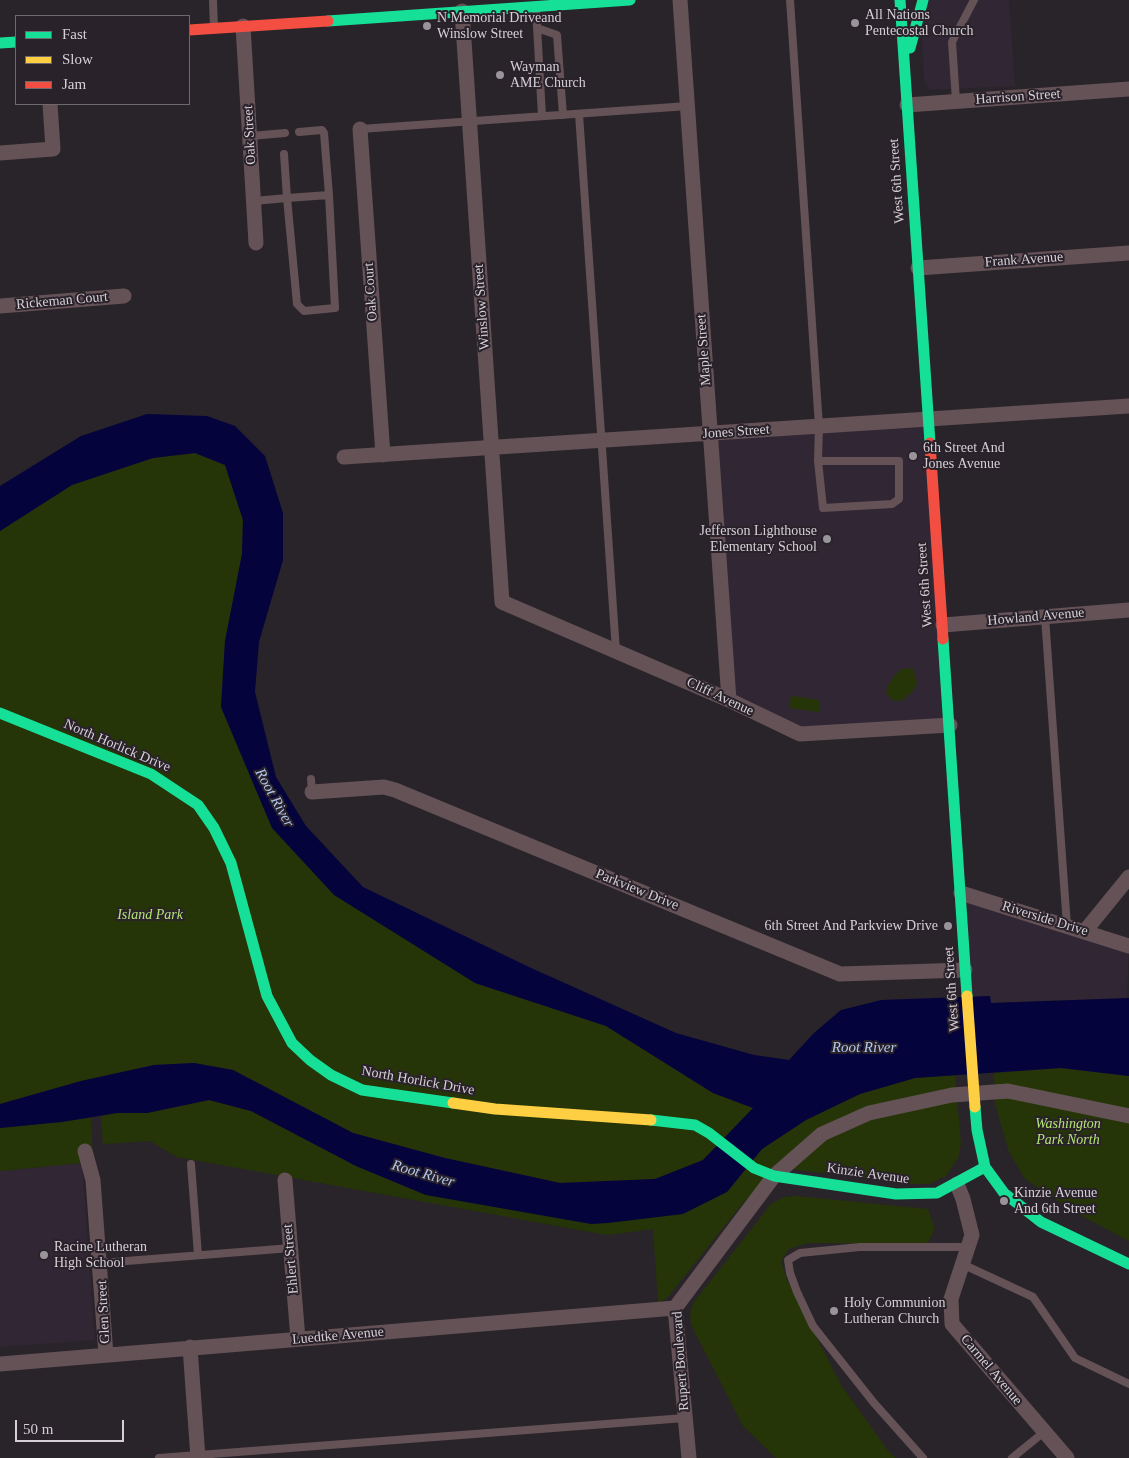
<!DOCTYPE html>
<style>
body{margin:0}
#map{position:relative;width:1129px;height:1458px;overflow:hidden;background:#292429;font-family:"Times New Roman",serif}
canvas{display:block}
.legend{position:absolute;left:15px;top:15px;width:175px;height:90px;box-sizing:border-box;background:#2a222b;border:1px solid #6f686f;margin:0;padding:6px 9px;list-style:none;font-size:15px;color:#d6d0d6}
.legend li{display:flex;align-items:center;gap:10px;height:25px}
.legend b{width:25px;border:1px solid #6f686f}
.scale{position:absolute;left:15px;top:1420px;width:109px;height:22px;box-sizing:border-box;border:2px solid #d6d0d6;border-top:0;padding-left:6px;font-size:15px;line-height:18px;white-space:nowrap;color:#d6d0d6;-webkit-text-stroke:4px #2a222b;paint-order:stroke}
</style>
<div id="map">
<canvas width="1129" height="1458"></canvas>
<ul class="legend">
<li><b style="height:6px;background:#16e098"></b>Fast</li>
<li><b style="height:6px;background:#ffcf43"></b>Slow</li>
<li><b style="height:6px;background:#f24e42"></b>Jam</li>
</ul>
<div class="scale">50 m</div>
</div>
<script>
const context = document.querySelector('canvas').getContext('2d');
context.lineJoin = 'round';
function fill(path, color) { context.fillStyle = color; context.fill(path, 'evenodd'); }
const poly = rows => new Path2D(rows.map(r => 'M' + r).join(''));
function strokePath(path, color, width, dash) { context.strokeStyle = color; context.lineWidth = width; context.lineCap = dash ? 'butt' : 'round'; context.setLineDash(dash || []); context.stroke(path); }
function write(font, color, halo, rows, align = 'center') {
  context.font = font + ' "Times New Roman",serif'; context.lineWidth = 4; context.setLineDash([]); context.textBaseline = 'middle'; context.strokeStyle = halo; context.fillStyle = color; for (const [text, x, y, turn = 0] of rows) {
    context.save(); context.translate(x, y); context.rotate((+turn || 0) * Math.PI / 180); context.textAlign = isNaN(turn) ? turn : align; if (halo) context.strokeText(text, 0, 0); context.fillText(text, 0, 0); context.restore();
  }
}
const built = poly([
 [928,0,1009,0,1015,86,929,90,924,79,921,20],
 [929,419,950,725,800,734,729,700,710,433],
 [961,893,1129,946,1127,998,991,1003,967,996],
 [82,1163,95,1340,0,1347,0,1171]
]);
const green = poly([
 [195,453,225,465,243,520,242,554,225,641,221,707,272,828,475,983,606,1026,713,1093,753,1108,703,1160,655,1179,560,1183,445,1158,353,1133,233,1070,194,1063,154,1065,81,1081,0,1104,0,531,72,485,153,458],
 [913,668,917,683,913,691,902,701,892,700,886,693,887,687,895,675,901,669],
 [791,696,820,700,819,712,789,708],
 [1061,1068,1129,1076,1129,1241,1071,1210,1025,1179,1009,1152,995,1104,994,1073],
 [955,1075,961,1144,958,1158,946,1176,929,1184,901,1184,777,1167,743,1203,667,1298,658,1303,653,1229,607,1235,177,1157,150,1141,103,1144,101,1116,117,1113,147,1113,209,1100,251,1111,356,1166,426,1195,727,1192,762,1149,806,1120,860,1094,915,1078],
 [91,1118,93,1162,0,1171,0,1128],
 [796,1196,928,1209,935,1229,927,1244,809,1243,789,1249,781,1261,787,1280,841,1385,889,1452,896,1458,776,1458,743,1426,691,1325,690,1313,694,1302,771,1204,785,1197]
]);
const water = poly([
 [147,414,207,416,235,426,265,456,283,513,283,560,259,642,255,692,276,777,306,826,363,887,529,967,676,1033,754,1055,789,1060,814,1033,841,1010,881,1000,990,996,991,1003,1129,998,1129,1076,1061,1068,915,1078,860,1094,806,1120,762,1149,727,1192,683,1214,608,1223,591,1224,426,1195,356,1166,251,1111,209,1100,147,1113,117,1113,62,1122,0,1128,0,1104,81,1081,154,1065,194,1063,233,1070,353,1133,445,1158,560,1183,655,1179,703,1160,753,1108,713,1093,606,1026,475,983,334,895,272,828,221,707,225,641,242,554,243,520,225,465,195,453,153,458,72,485,0,531,0,486,81,436]
]);
const lane = poly([
 [213,0,214,28],
 [790,0,819,426,818,461,823,508,892,504,899,499,899,461,818,461],
 [536,8,542,116],
 [537,28,557,35,563,115],
 [956,101,952,42,974,0],
 [579,114,616,651],
 [360,129,688,106],
 [299,132,322,130,324,133,329,195],
 [251,136,285,133],
 [254,201,287,198,329,195,335,308,304,311,297,304,287,198,284,154],
 [1045,617,1067,926],
 [311,779,312,792],
 [191,1164,198,1255],
 [101,1263,291,1248],
 [962,1264,1033,1297,1075,1358,1129,1384],
 [159,1458,685,1418],
 [923,1458,874,1403,813,1326,797,1292,790,1273,788,1260,800,1253,860,1247,969,1247],
 [1012,1458,1044,1432]
]);
const street = poly([
 [680,0,729,700],
 [462,11,502,602,729,700,800,734,950,725],
 [243,26,256,243],
 [907,105,1129,89],
 [360,129,383,455],
 [0,153,53,149,50,104],
 [918,268,1129,253],
 [0,306,124,296],
 [344,457,1129,406],
 [943,625,1129,610],
 [312,792,384,787,395,790,840,974,965,970],
 [961,893,1129,946],
 [1085,931,1129,877],
 [85,1151,93,1180,106,1355],
 [285,1180,298,1339],
 [957,1184,963,1199,972,1235,951,1299,952,1324,1067,1458],
 [190,1347,198,1458],
 [0,1364,675,1308],
 [689,1458,675,1308,774,1176,822,1134,869,1113,952,1095,1008,1091,1129,1116]
]);
const fast = poly([
 [900,0,930,443],
 [328,21,630,0],
 [0,43,16,42],
 [910,48,923,0],
 [943,639,967,996],
 [0,713,151,774,198,805,214,828,231,863,267,996,292,1043,310,1060,331,1075,362,1090,453,1103],
 [975,1107,977,1130,985,1167,1004,1193,1041,1222,1129,1264],
 [651,1120,695,1125,709,1133,754,1168,774,1176,896,1194,937,1193,985,1167]
]);
const slow = poly([
 [453,1103,495,1109,651,1120]
]);
const jam = poly([
 [189,30,328,21],
 [930,443,943,639]
]);
const slowBridge = poly([
 [967,996,975,1107]
]);
const markers = [
 [855,23,5,"#999499"],
 [427,26,5,"#999499"],
 [500,75,5,"#999499"],
 [913,456,5,"#999499"],
 [827,539,5,"#999499"],
 [948,926,5,"#999499"],
 [1004,1201,5,"#999499"],
 [44,1255,5,"#999499"],
 [834,1311,5,"#999499"]
];
const poiNames = [
 ["All Nations",865,15],
 ["Pentecostal Church",865,31],
 ["N Memorial Driveand",437,18],
 ["Winslow Street",437,34],
 ["Wayman",510,67],
 ["AME Church",510,83],
 ["6th Street And",923,448],
 ["Jones Avenue",923,464],
 ["Jefferson Lighthouse",817,531,"right"],
 ["Elementary School",817,547,"right"],
 ["6th Street And Parkview Drive",938,926,"right"],
 ["Kinzie Avenue",1014,1193],
 ["And 6th Street",1014,1209],
 ["Racine Lutheran",54,1247],
 ["High School",54,1263],
 ["Holy Communion",844,1303],
 ["Lutheran Church",844,1319]
];
const streetNames = [
 ["Harrison Street",1018,97,-4],
 ["Oak Street",250,135,-93],
 ["West 6th Street",897,181,-94],
 ["Frank Avenue",1024,260,-4],
 ["Oak Court",371,292,-94],
 ["Rickeman Court",62,301,-5],
 ["Winslow Street",482,307,-94],
 ["Maple Street",704,350,-94],
 ["Jones Street",736,432,-4],
 ["West 6th Street",925,585,-94],
 ["Howland Avenue",1036,617,-5],
 ["Cliff Avenue",720,697,25],
 ["North Horlick Drive",117,746,23],
 ["Parkview Drive",637,890,22],
 ["Riverside Drive",1045,919,17],
 ["West 6th Street",952,989,-94],
 ["North Horlick Drive",418,1081,10],
 ["Kinzie Avenue",868,1174,8],
 ["Ehlert Street",291,1259,-95],
 ["Glen Street",104,1312,-93],
 ["Luedtke Avenue",338,1336,-5],
 ["Rupert Boulevard",681,1361,-94],
 ["Carmel Avenue",991,1370,50]
];
const parkNames = [
 ["Island Park",150,915],
 ["Washington",1068,1124],
 ["Park North",1068,1140]
];
const waterNames = [
 ["Root River",274,798,61],
 ["Root River",864,1048],
 ["Root River",423,1174,16]
];
fill(built, '#312633');
fill(green, '#253507');
fill(water, '#04033c');
strokePath(lane, '#645256', 8);
strokePath(street, '#645256', 15);
strokePath(fast, '#16e098', 11);
strokePath(slow, '#ffcf43', 11);
strokePath(jam, '#f24e42', 11);
strokePath(slowBridge, '#ffcf43', 11);
for (const [x, y, r, color] of markers) { const dot = new Path2D(); dot.arc(x, y, r, 0, 2 * Math.PI); context.fillStyle = color; context.fill(dot); strokePath(dot, '#2a222b', 2); }
write('14px', '#d6d0d6', '#2a222b', poiNames, 'left');
write('14px', '#d6d0d6', '#2a222b', streetNames);
write('italic 14px', '#b4e473', '#2a222b', parkNames);
write('italic 15px', '#afc6ed', '#2a222b', waterNames);
</script>
